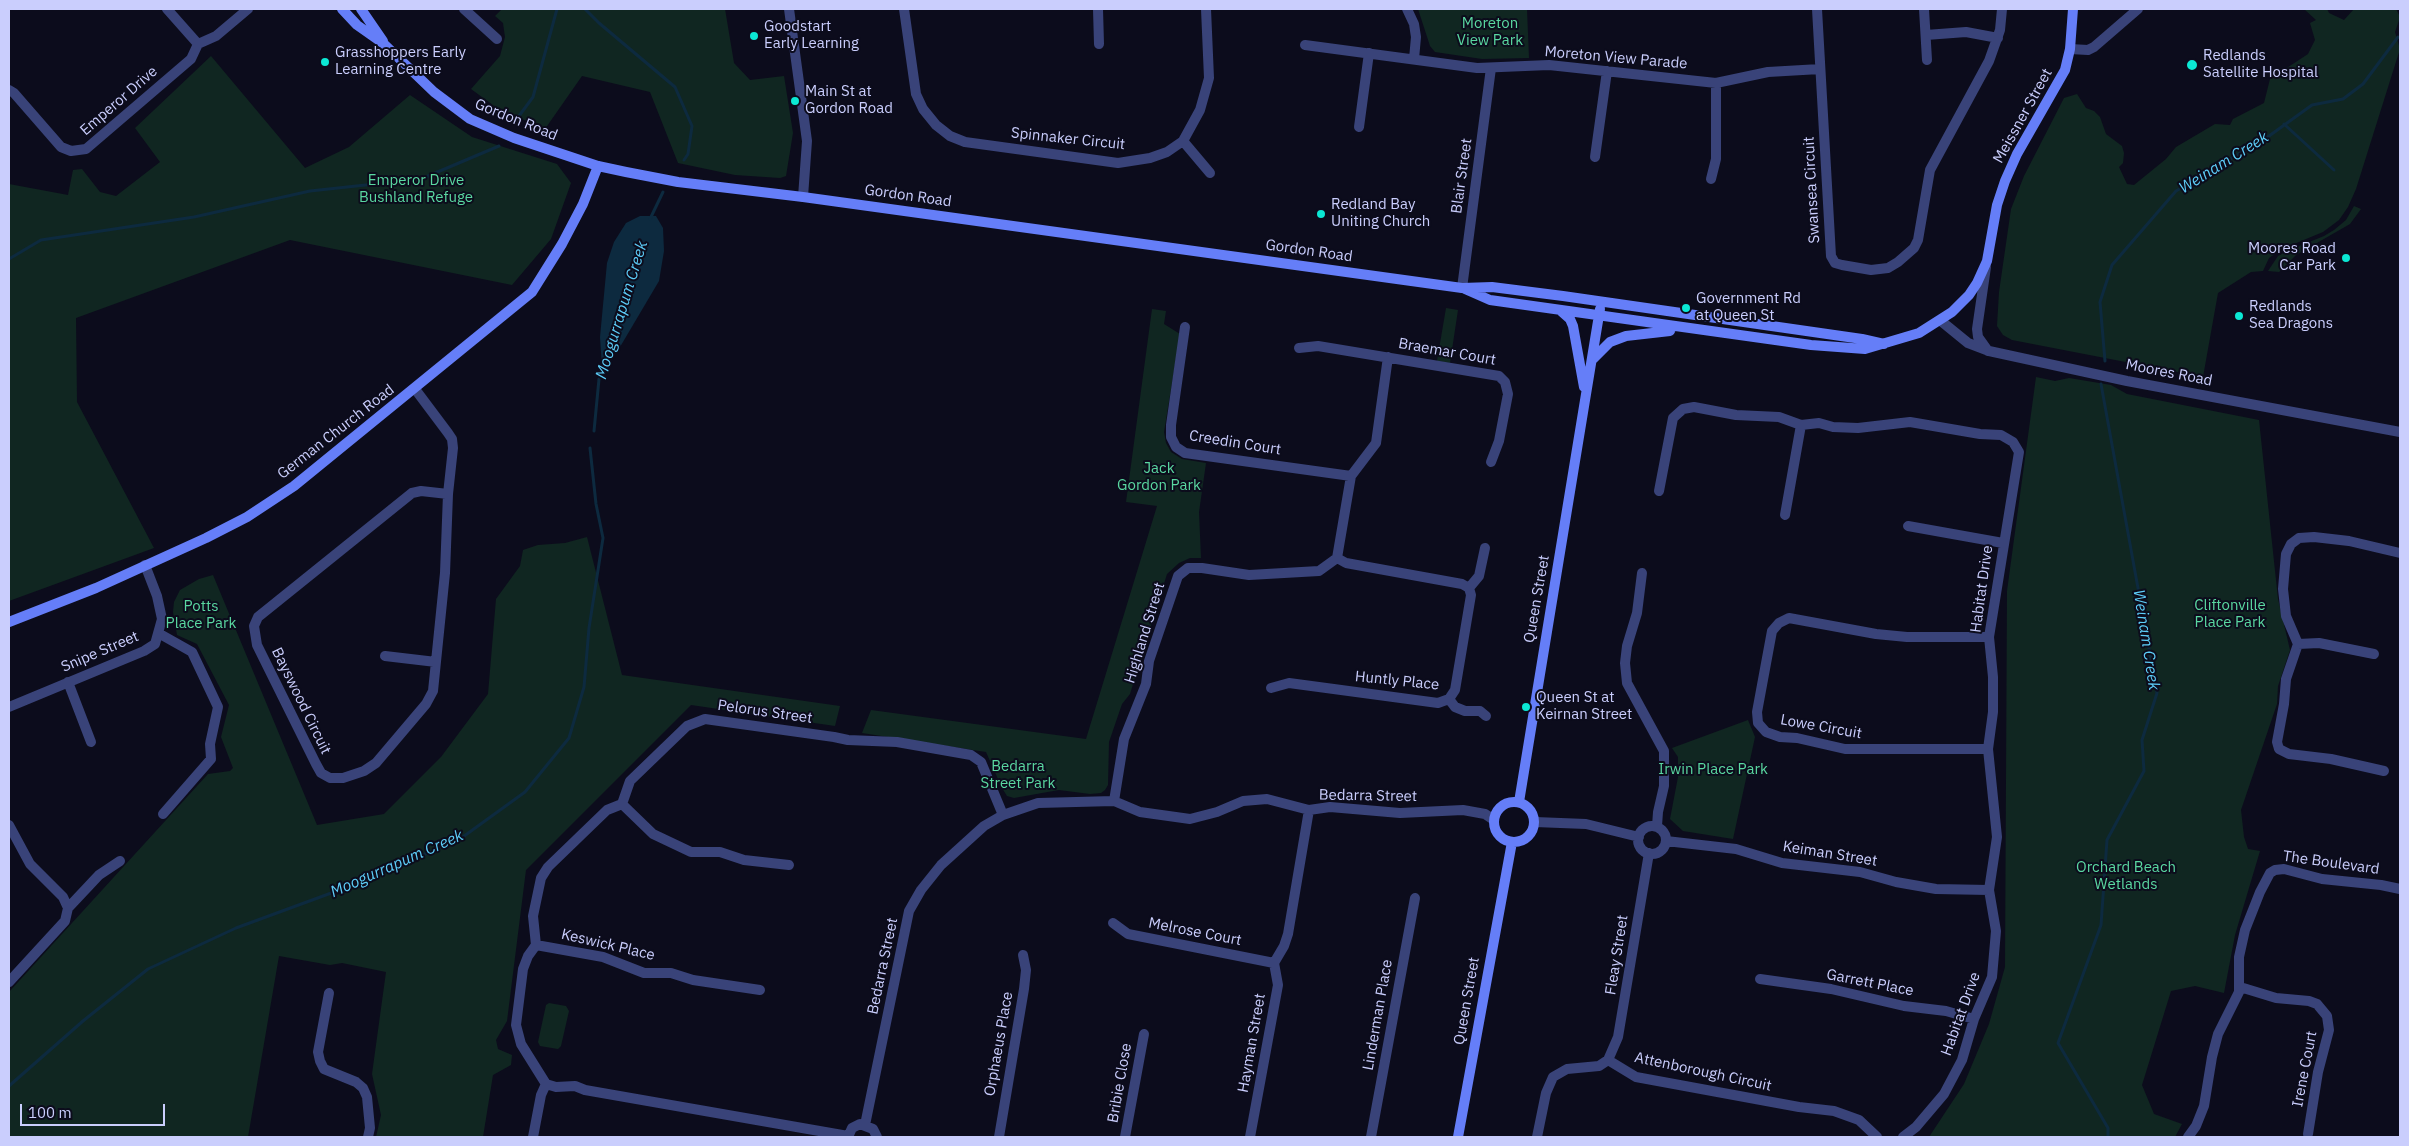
<!DOCTYPE html>
<style>
body{margin:0}
#map{position:relative;width:2409px;height:1146px;overflow:hidden;background:#0c0c1c;font-family:"IBM Plex Sans",sans-serif}
canvas{display:block}
.frame{position:absolute;inset:0;border:10px solid #cacefd;pointer-events:none}
.scale{position:absolute;left:20px;top:1104px;width:145px;height:22px;box-sizing:border-box;border:2px solid #cacefd;border-top:0;padding-left:6px;font-size:15px;line-height:18px;white-space:nowrap;color:#cacefd;-webkit-text-stroke:4px #0c0c1c;paint-order:stroke}
</style>
<div id="map">
<canvas width="2409" height="1146"></canvas>
<div class="frame"></div>
<div class="scale">100 m</div>
</div>
<script>
const context = document.querySelector('canvas').getContext('2d');
context.lineJoin = 'round';
function fill(path, color) { context.fillStyle = color; context.fill(path, 'evenodd'); }
const poly = rows => new Path2D(rows.map(r => 'M' + r).join(''));
function strokePath(path, color, width, dash) { context.strokeStyle = color; context.lineWidth = width; context.lineCap = dash ? 'butt' : 'round'; context.setLineDash(dash || []); context.stroke(path); }
function write(font, color, halo, rows, align = 'center') {
  context.font = font + ' "IBM Plex Sans",sans-serif'; context.lineWidth = 4; context.setLineDash([]); context.textBaseline = 'middle'; context.strokeStyle = halo; context.fillStyle = color; for (const [text, x, y, turn = 0] of rows) {
    context.save(); context.translate(x, y); context.rotate((+turn || 0) * Math.PI / 180); context.textAlign = isNaN(turn) ? turn : align; if (halo) context.strokeText(text, 0, 0); context.fillText(text, 0, 0); context.restore();
  }
}
const green = poly([
 [502,9,725,9,734,63,750,80,784,76,793,133,786,176,780,178,735,175,678,163,650,92,582,76,545,129,497,108,471,89,500,56,505,37,503,23,495,16],
 [1418,9,1527,9,1529,58,1482,59,1435,52,1430,46],
 [2304,9,2327,9,2329,13,2344,20,2354,9,2396,9,2400,17,2395,32,2400,49,2356,189,2348,207,2339,220,2323,232,2282,249,2269,258,2263,271,2251,272,2218,293,2203,377,2012,340,2003,335,1997,326,1999,292,2011,209,2024,176,2064,98,2077,94,2086,108,2094,111,2100,117,2106,134,2122,146,2124,153,2123,163,2119,167,2127,184,2134,185,2166,159,2176,147,2215,124,2230,125,2233,119,2264,103,2270,79,2308,54,2315,40,2310,23,2316,20],
 [211,56,305,168,349,147,410,95,472,137,557,164,571,183,551,239,512,285,290,240,76,318,77,402,154,548,9,601,9,184,68,195,73,170,82,169,100,192,116,196,160,162,135,128],
 [2354,206,2361,209,2350,224,2296,255,2279,272,2268,271,2278,256,2287,251,2324,236,2334,230,2346,220],
 [1446,308,1458,310,1450,363,1437,361],
 [1152,309,1166,311,1164,324,1180,334,1164,432,1166,443,1171,452,1182,459,1206,463,1199,512,1201,558,1190,558,1179,563,1167,574,1130,694,1122,704,1109,742,1108,785,1105,790,1101,793,1090,794,1059,790,1014,798,1007,796,1002,788,986,752,862,733,871,710,1086,739,1157,506,1126,502],
 [2036,377,2055,381,2069,378,2111,385,2127,394,2259,420,2278,599,2290,650,2278,686,2277,704,2241,810,2244,837,2248,849,2260,851,2235,935,2224,993,2195,986,2171,991,2142,1085,2154,1114,2182,1124,2175,1137,1929,1137,1964,1084,1989,1024,2005,967,2007,591],
 [587,537,622,675,840,706,835,726,691,705,526,870,507,1021,496,1040,498,1049,512,1055,511,1065,493,1075,483,1137,376,1137,381,1115,372,1074,386,972,342,963,330,965,279,956,248,1137,9,1137,9,992,208,774,230,771,233,768,221,737,229,705,197,644,177,635,173,612,174,602,180,590,199,579,213,575,317,825,384,814,441,757,488,694,496,599,520,566,523,550,538,545,565,543],
 [1748,720,1755,737,1733,839,1683,831,1670,819,1678,777,1678,757,1672,748],
 [549,1003,566,1006,569,1011,561,1046,558,1049,540,1046,538,1042,546,1005]
]);
const water = poly([
 [640,216,656,216,663,228,664,251,659,281,620,347,608,363,602,368,600,337,607,263,614,242,626,223]
]);
const stream = poly([
 [585,9,599,23,675,87,692,126,688,154,684,160],
 [519,116,533,97,557,9],
 [2284,124,2334,170],
 [650,219,663,192],
 [9,259,41,240,194,217,310,191,421,179,499,146],
 [2105,361,2100,302,2112,265,2176,191,2269,136,2312,105,2343,99,2363,84,2398,37],
 [2101,384,2157,693,2142,740,2144,771,2107,840,2101,925,2058,1043,2108,1128,2108,1137],
 [594,431,599,379,606,363],
 [9,1086,83,1021,148,969,236,928,353,885,460,839,525,792,569,738,584,687,589,628,603,538,596,504,590,448]
]);
const street = poly([
 [167,9,198,44],
 [464,9,497,39],
 [789,9,807,141,803,197],
 [904,9,916,94,923,109,936,125,950,136,965,142,1118,163,1150,158,1167,152,1183,141,1200,110,1209,78,1206,9],
 [1098,9,1099,44],
 [1407,9,1414,24,1416,37,1414,59],
 [1817,9,1831,256,1835,263,1842,265,1871,270,1888,268,1898,262,1914,248,1918,240,1930,170,1989,61,2000,30,2002,9],
 [1924,9,1927,60],
 [1926,35,1966,32,1998,38],
 [1305,45,1477,68,1549,65,1716,83,1768,72,1820,69],
 [2070,49,2088,50,2094,47,2138,9],
 [9,90,14,93,61,147,71,151,86,149,191,59,198,44,216,36,248,9],
 [1359,127,1369,53],
 [1183,141,1210,173],
 [1595,157,1607,71],
 [1711,179,1716,159,1716,83],
 [1986,267,1977,329,1978,337,1988,351],
 [1462,288,1491,68],
 [1941,321,1968,343,1989,351,2127,381,2400,432],
 [1185,327,1171,425,1171,437,1176,447,1185,453,1351,476],
 [1299,348,1318,346,1499,376,1505,382,1508,394,1499,441,1491,462],
 [415,389,448,433,452,439,453,448,448,494,445,573,433,691,426,704,376,763,364,771,343,778,330,778,321,773,316,764,257,645,254,626,258,617,412,493,421,491,448,494],
 [1659,491,1673,418,1683,409,1694,407,1736,415,1779,417,1801,425,1819,423,1833,427,1858,428,1910,422,1980,434,2001,435,2013,442,2019,452,1989,637,1993,677,1993,712,1988,749,1997,837,1989,890,1996,931,1992,977,1974,1019,1962,1060,1944,1094,1916,1127,1903,1137],
 [1785,515,1801,425],
 [1908,526,2003,543],
 [1642,573,1637,613,1627,646,1625,663,1627,683,1664,751,1664,786,1658,812,1657,826],
 [1469,588,1479,576,1485,548],
 [160,634,192,652,218,707,210,744,211,759,163,814],
 [2298,644,2319,643,2374,654],
 [385,656,436,662],
 [68,682,91,742],
 [1271,688,1289,683,1438,703,1449,699,1455,690,1471,595,1469,588,1462,584,1346,563,1337,558],
 [1449,699,1455,707,1465,711,1480,711,1486,716],
 [9,707,144,651,155,644,162,619,157,596,145,565],
 [1988,749,1845,749,1797,738,1780,737,1766,732,1758,723,1757,712,1772,631,1779,623,1789,618,1876,634,1907,637,1989,637],
 [2384,771,2331,759,2289,754,2279,749,2277,742,2284,704,2286,679,2298,644,2286,616,2283,589,2286,554,2291,544,2299,538,2314,537,2349,541,2400,553],
 [1114,801,1124,739,1146,684,1149,661,1178,576,1188,568,1202,568,1249,575,1319,571,1337,558,1351,476,1376,443,1388,357],
 [622,804,653,834,691,852,720,852,744,860,789,865],
 [1535,822,1586,824,1639,837],
 [9,825,30,864,63,897,68,908,65,921,9,982],
 '1638 840a14 14 0 1 1 28 0a14 14 0 1 1-28 0Z',
 [1666,841,1736,849,1782,863,1860,872,1896,882,1936,889,1989,890],
 [68,908,99,875,120,861],
 [1113,923,1128,934,1274,963],
 [536,945,603,957,644,973,671,973,693,980,760,990],
 [1760,979,1831,989,1904,1006,1946,1011,1974,1019],
 [2240,987,2276,998,2309,1001,2317,1004,2327,1016,2329,1030,2318,1072,2308,1134],
 [329,993,318,1052,320,1061,324,1069,356,1082,363,1088,367,1097,370,1128,368,1137],
 [1608,1060,1618,1037,1649,853],
 [865,1125,909,911,921,890,941,865,984,826,1003,815,1038,803,1114,801,1140,812,1190,819,1217,812,1243,801,1267,799,1309,810,1330,807,1400,813,1463,810,1485,814,1494,820],
 [848,1136,585,1090,575,1086,556,1087,546,1084,521,1044,516,1025,523,969,528,956,536,945,533,916,541,878,548,867,607,810,622,804,630,781,687,726,705,719,834,737,848,740,897,742,971,755,981,762,1003,815],
 [533,1137,541,1095,546,1084],
 [848,1137,852,1128,860,1124,873,1129,877,1137],
 [999,1137,1024,989,1026,970,1023,955],
 [1125,1137,1144,1034],
 [1250,1137,1278,985,1274,963,1284,946,1288,934,1309,810],
 [1371,1137,1415,898],
 [1537,1137,1546,1093,1553,1077,1567,1069,1599,1066,1608,1060,1636,1077,1799,1107,1834,1111,1859,1120,1877,1137],
 [2188,1137,2196,1126,2204,1106,2212,1057,2218,1034,2239,992,2239,957,2245,930,2260,892,2270,873,2275,870,2284,869,2322,879,2381,885,2400,889]
]);
const secondary = poly([
 [342,9,357,25,384,44,434,92,470,119,514,138,598,166,626,172,678,182,803,197,1462,288,1492,287,1563,296,1862,339,1884,344],
 [361,9,383,41],
 [1465,289,1490,300,1811,345,1865,349,1919,333,1952,312,1969,295,1977,283,1987,261,1997,205,2005,181,2017,154,2065,70,2070,49,2073,9],
 [1561,311,1570,319,1573,326,1584,387],
 [1593,359,1610,342,1626,336,1670,331],
 [9,622,96,588,206,538,247,517,294,486,532,292,562,244,583,204,598,166],
 '1494 822a20 20 0 1 1 40 0a20 20 0 1 1-40 0Z',
 [1519,802,1600,309],
 [1458,1137,1512,842]
]);
const markers = [
 [754,36,5,"#0be8d4"],
 [325,62,5,"#0be8d4"],
 [2192,65,6,"#0be8d4"],
 [795,101,5,"#0be8d4"],
 [1321,214,5,"#0be8d4"],
 [2346,258,5,"#0be8d4"],
 [1686,308,5,"#0be8d4"],
 [2239,316,5,"#0be8d4"],
 [1526,707,5,"#0be8d4"]
];
const parkNames = [
 ["Moreton",1490,24],
 ["View Park",1490,41],
 ["Emperor Drive",416,181],
 ["Bushland Refuge",416,198],
 ["Jack",1159,469],
 ["Gordon Park",1159,486],
 ["Cliftonville",2230,606],
 ["Place Park",2230,623],
 ["Potts",201,607],
 ["Place Park",201,624],
 ["Bedarra",1018,767],
 ["Street Park",1018,784],
 ["Irwin Place Park",1713,770],
 ["Orchard Beach",2126,868],
 ["Wetlands",2126,885]
];
const poiNames = [
 ["Goodstart",764,27],
 ["Early Learning",764,44],
 ["Grasshoppers Early",335,53],
 ["Learning Centre",335,70],
 ["Redlands",2203,56],
 ["Satellite Hospital",2203,73],
 ["Main St at",805,92],
 ["Gordon Road",805,109],
 ["Redland Bay",1331,205],
 ["Uniting Church",1331,222],
 ["Moores Road",2336,249,"right"],
 ["Car Park",2336,266,"right"],
 ["Government Rd",1696,299],
 ["at Queen St",1696,316],
 ["Redlands",2249,307],
 ["Sea Dragons",2249,324],
 ["Queen St at",1536,698],
 ["Keirnan Street",1536,715]
];
const streetNames = [
 ["Moreton View Parade",1616,58,5],
 ["Emperor Drive",119,101,-41],
 ["Meissner Street",2023,116,-61],
 ["Gordon Road",516,120,22],
 ["Spinnaker Circuit",1068,139,6],
 ["Blair Street",1462,176,-82],
 ["Swansea Circuit",1812,190,-93],
 ["Gordon Road",908,196,8],
 ["Gordon Road",1309,251,8],
 ["Braemar Court",1447,352,10],
 ["Moores Road",2169,373,11],
 ["German Church Road",336,432,-38],
 ["Creedin Court",1235,443,9],
 ["Habitat Drive",1982,589,-82],
 ["Queen Street",1537,599,-80],
 ["Highland Street",1145,633,-73],
 ["Snipe Street",100,652,-23],
 ["Huntly Place",1397,681,6],
 ["Bayswood Circuit",301,701,64],
 ["Pelorus Street",765,712,8],
 ["Lowe Circuit",1821,727,10],
 ["Bedarra Street",1368,796,1],
 ["Keiman Street",1830,854,9],
 ["The Boulevard",2331,863,8],
 ["Melrose Court",1195,932,11],
 ["Keswick Place",608,945,13],
 ["Fleay Street",1617,955,-81],
 ["Bedarra Street",883,966,-78],
 ["Garrett Place",1870,983,11],
 ["Queen Street",1467,1001,-80],
 ["Habitat Drive",1961,1014,-70],
 ["Linderman Place",1378,1015,-80],
 ["Hayman Street",1252,1043,-80],
 ["Orphaeus Place",999,1044,-80],
 ["Irene Court",2305,1069,-79],
 ["Attenborough Circuit",1703,1072,12],
 ["Bribie Close",1120,1083,-80]
];
const waterNames = [
 ["Weinam Creek",2224,163,-32],
 ["Moogurrapum Creek",622,310,-73],
 ["Weinam Creek",2146,640,81],
 ["Moogurrapum Creek",397,864,-24]
];
fill(green, '#102621');
fill(water, '#0d2a3f');
strokePath(stream, '#0d2a3f', 3);
strokePath(street, '#394379', 10);
strokePath(secondary, '#657ef8', 10);
for (const [x, y, r, color] of markers) { const dot = new Path2D(); dot.arc(x, y, r, 0, 2 * Math.PI); context.fillStyle = color; context.fill(dot); strokePath(dot, '#0c0c1c', 2); }
write('15px', '#5ad8a1', '#0c0c1c', parkNames);
write('15px', '#cacefd', '#0c0c1c', poiNames, 'left');
write('15px', '#cacefd', '#0c0c1c', streetNames);
write('italic 16px', '#5dcdf8', '#0c0c1c', waterNames);
</script>
